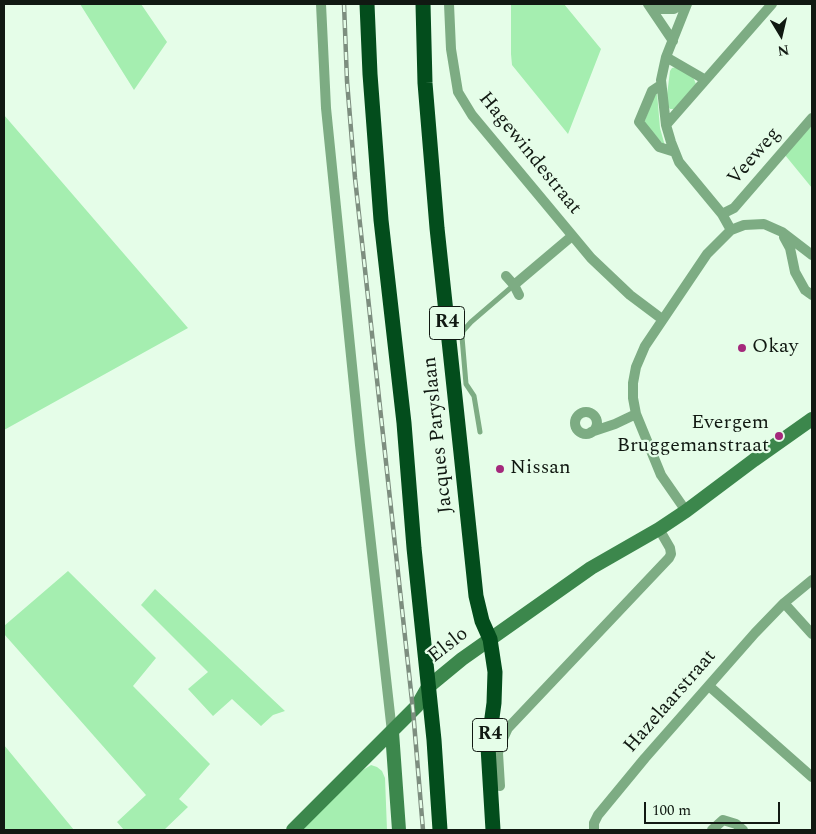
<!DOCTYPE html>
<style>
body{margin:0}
#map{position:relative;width:816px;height:834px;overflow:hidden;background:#e5fde8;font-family:Spectral,serif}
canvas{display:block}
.frame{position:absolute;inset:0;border:5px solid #111912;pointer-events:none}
.north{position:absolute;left:756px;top:10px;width:50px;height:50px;-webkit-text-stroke:4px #e5fde8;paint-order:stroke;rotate:171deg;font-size:14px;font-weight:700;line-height:20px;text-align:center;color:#111912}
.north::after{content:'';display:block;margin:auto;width:18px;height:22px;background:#111912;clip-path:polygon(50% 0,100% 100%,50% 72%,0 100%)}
.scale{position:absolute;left:644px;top:802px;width:136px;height:22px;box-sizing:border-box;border:2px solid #111912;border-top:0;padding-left:6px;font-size:15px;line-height:18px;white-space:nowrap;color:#111912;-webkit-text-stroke:4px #e5fde8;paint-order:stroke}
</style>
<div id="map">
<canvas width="816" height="834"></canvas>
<div class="frame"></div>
<div class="north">N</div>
<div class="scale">100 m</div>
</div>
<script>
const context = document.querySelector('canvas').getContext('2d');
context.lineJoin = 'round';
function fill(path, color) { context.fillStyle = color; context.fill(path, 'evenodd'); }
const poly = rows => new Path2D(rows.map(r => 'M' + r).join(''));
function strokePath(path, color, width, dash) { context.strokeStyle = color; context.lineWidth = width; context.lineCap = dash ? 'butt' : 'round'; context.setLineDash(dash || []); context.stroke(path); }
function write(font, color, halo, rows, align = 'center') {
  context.font = font + ' Spectral,serif'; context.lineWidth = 4.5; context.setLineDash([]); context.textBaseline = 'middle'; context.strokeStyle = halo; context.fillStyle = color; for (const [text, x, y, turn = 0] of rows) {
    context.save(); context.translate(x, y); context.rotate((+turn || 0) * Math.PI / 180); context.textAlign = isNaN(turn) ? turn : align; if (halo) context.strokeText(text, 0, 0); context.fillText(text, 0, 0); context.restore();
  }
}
const green = poly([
 [80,4,141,4,167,42,134,90],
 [511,4,564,4,601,49,568,134,512,65,511,54],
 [676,67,693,77,696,84,674,109,670,109,668,106,667,95,670,71,672,68],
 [657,93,660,128,665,146,644,123,654,96],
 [4,115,188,328,4,430],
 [812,125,812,188,785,155],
 [68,571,156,658,133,686,210,764,179,799,188,807,164,830,124,830,117,822,146,795,4,634,4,626],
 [155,589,285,711,273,715,261,726,232,699,213,716,188,689,208,672,141,605],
 [4,745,74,830,4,830],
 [371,765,377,767,382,771,385,778,387,830,299,830,330,799,363,770]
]);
const lane = poly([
 [480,432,474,396,466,384,462,337,463,331,471,322,514,285]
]);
const street = poly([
 [321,4,326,108,360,445,392,732],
 [449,4,451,49,458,92,472,115,591,258,630,295,662,319],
 [648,4,673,41],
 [650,4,653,7,660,9,674,9,683,4],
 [687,4,666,57,661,80,666,125,671,142,679,162,722,214,731,230],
 [666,57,704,79],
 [661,85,652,91,639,122,659,147,675,152],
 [666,125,772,4],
 [722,214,734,208,812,118],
 [784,237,790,248,795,272,805,290,812,295],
 [506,276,514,285,519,295],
 [514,285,572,236],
 '575 423a11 11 0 1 1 22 0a11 11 0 1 1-22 0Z',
 [591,432,615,424,636,414],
 [686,511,661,475,636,414,633,398,633,383,636,367,645,346,707,254,731,230,744,225,764,224,782,232,812,255],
 [784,603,812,634],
 [709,686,812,777],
 [500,786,498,753,502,741,508,728,669,558,671,554,670,548,659,529],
 [594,830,594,823,598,815,645,758,755,633,784,603,812,580],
 [712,830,723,820,736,824,743,830]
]);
const secondary = poly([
 [392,732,399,830],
 [293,830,417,706,428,687,462,659,591,568,659,529,686,511,754,460,812,419]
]);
const highway = poly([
 [367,4,370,74,381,220,404,423,414,548,434,740,440,830],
 [423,4,425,83,437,228,461,453,476,596,482,621,490,639,495,672,494,703,488,747,493,830]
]);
const rail = poly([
 [344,4,347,81,355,178,413,710,423,830]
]);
const markers = [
 [742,348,5,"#a4287b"],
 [779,436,5,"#a4287b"],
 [500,469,5,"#a4287b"]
];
const shields = [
 [447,323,35],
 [490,735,35]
];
const shieldNames = [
 ["R4",447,323],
 ["R4",490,735]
];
const streetNames = [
 ["Hagewindestraat",529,154,51],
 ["Veeweg",755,157,-49],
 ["Jacques Paryslaan",439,435,-96],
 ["Elslo",449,646,-38],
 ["Hazelaarstraat",671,702,-49]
];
const poiNames = [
 ["Okay",752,348],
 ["Evergem",769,424,"right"],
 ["Bruggemanstraat",769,447,"right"],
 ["Nissan",510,469]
];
fill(green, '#a5eeb0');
strokePath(lane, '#7dac83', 5);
strokePath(street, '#7dac83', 10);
strokePath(secondary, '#3c874c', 14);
strokePath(highway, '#034d1c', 15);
strokePath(rail, '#7d8e7f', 4.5);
strokePath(rail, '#e5fde8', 2.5, [8]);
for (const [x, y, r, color] of markers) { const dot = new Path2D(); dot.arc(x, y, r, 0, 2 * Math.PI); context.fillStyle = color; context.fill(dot); strokePath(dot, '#e5fde8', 2); }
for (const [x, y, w] of shields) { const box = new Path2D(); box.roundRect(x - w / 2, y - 16.5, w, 33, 4); context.fillStyle = '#e5fde8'; context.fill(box); strokePath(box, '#111912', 1); }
write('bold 19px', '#111912', null, shieldNames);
write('20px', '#111912', '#e5fde8', streetNames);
write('20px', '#111912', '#e5fde8', poiNames, 'left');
</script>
